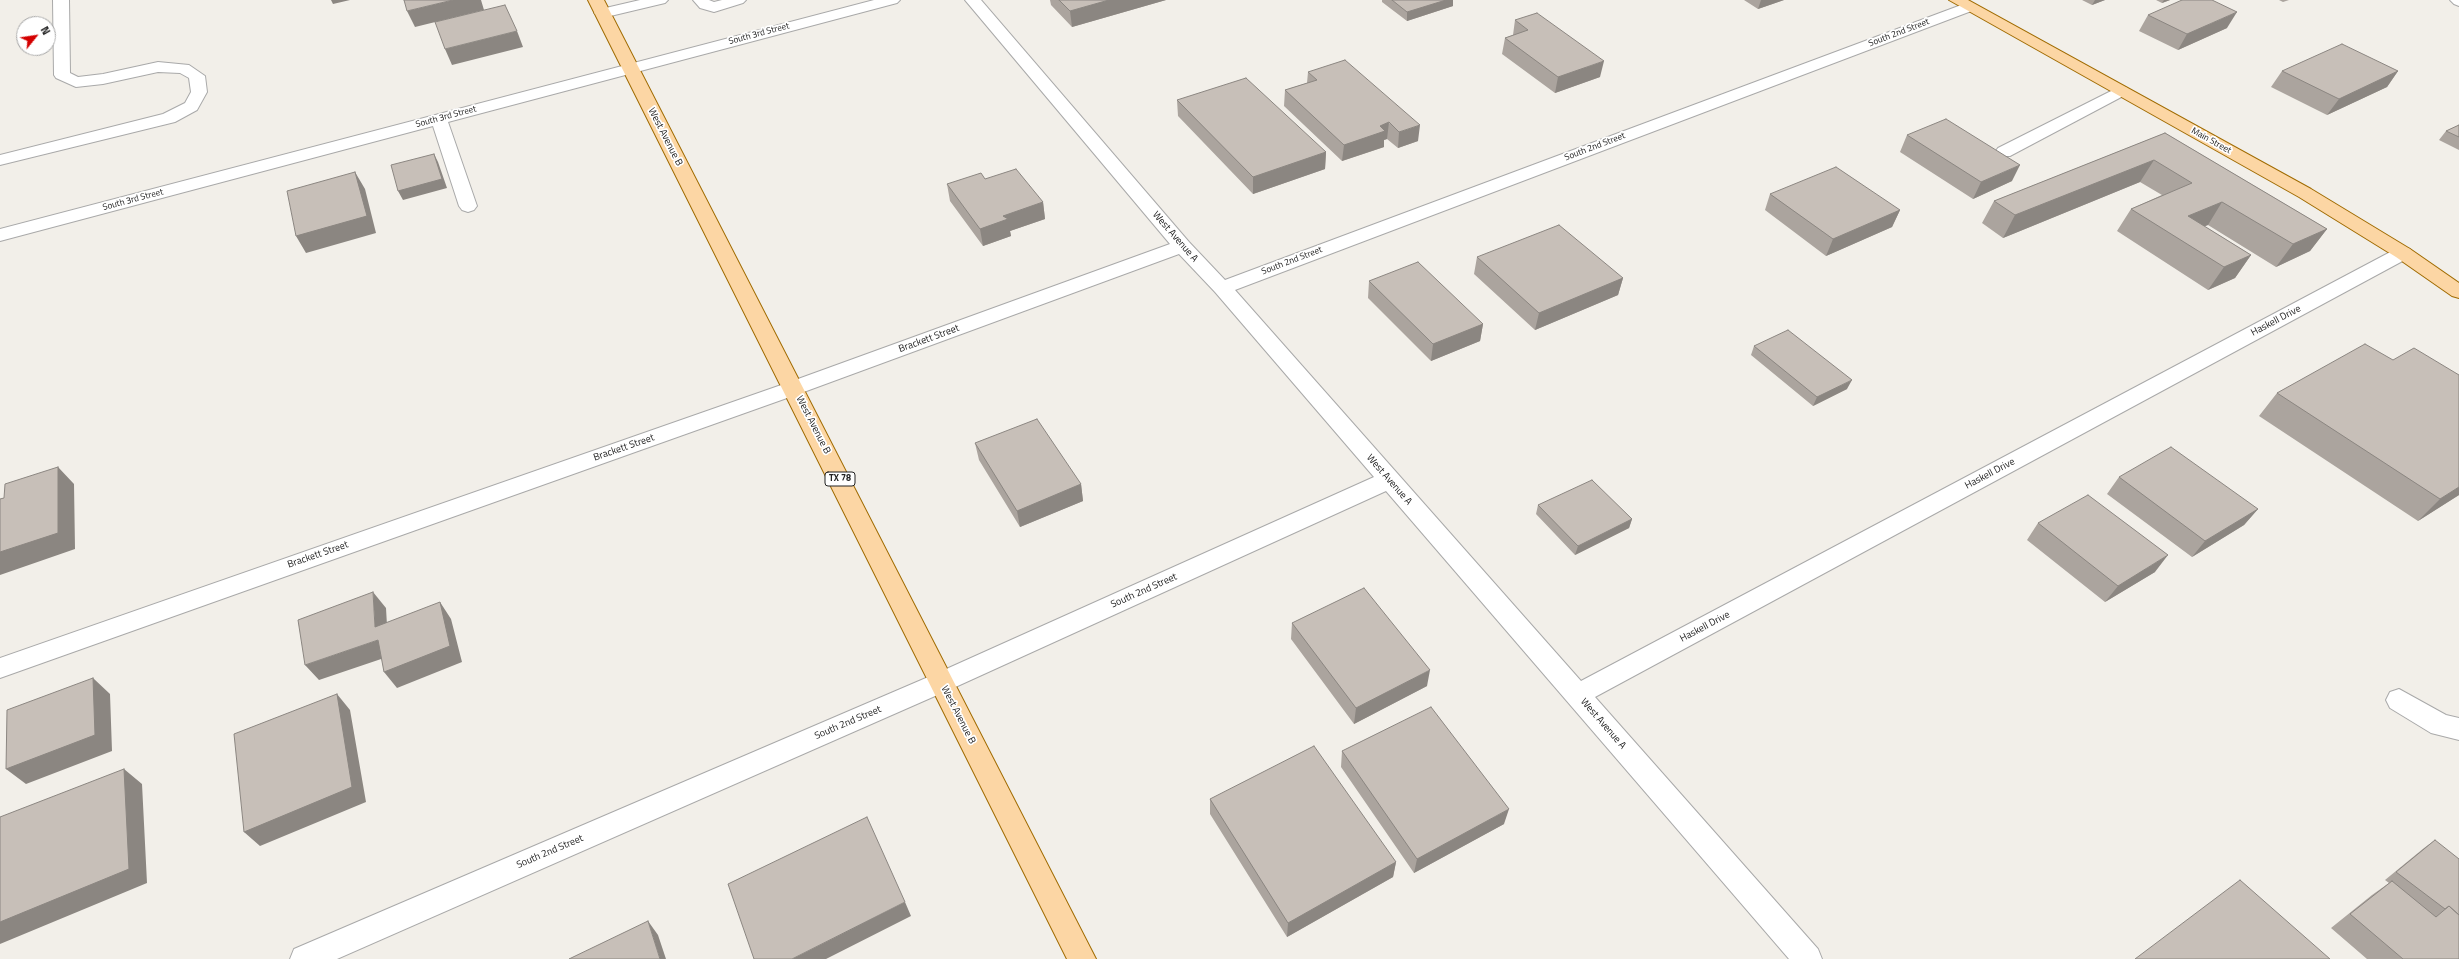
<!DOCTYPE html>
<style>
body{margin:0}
#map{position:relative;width:2459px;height:959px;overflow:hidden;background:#f2efe9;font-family:"Titillium Web",sans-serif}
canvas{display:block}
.north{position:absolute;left:16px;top:16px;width:40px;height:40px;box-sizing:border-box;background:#fff;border:1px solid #a7a7a7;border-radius:50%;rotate:60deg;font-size:11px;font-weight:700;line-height:16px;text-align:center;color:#222}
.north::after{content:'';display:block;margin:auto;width:14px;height:18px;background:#d40000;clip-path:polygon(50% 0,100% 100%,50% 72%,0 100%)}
</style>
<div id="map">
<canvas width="2459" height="959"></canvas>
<div class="north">N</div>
</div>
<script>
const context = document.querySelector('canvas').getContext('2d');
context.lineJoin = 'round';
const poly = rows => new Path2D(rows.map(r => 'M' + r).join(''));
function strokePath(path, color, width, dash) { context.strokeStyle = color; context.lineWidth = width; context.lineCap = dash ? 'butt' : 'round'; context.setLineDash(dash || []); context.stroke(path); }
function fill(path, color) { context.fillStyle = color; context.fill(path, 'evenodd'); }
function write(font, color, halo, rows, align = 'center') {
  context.font = font + ' "Titillium Web",sans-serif'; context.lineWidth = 3.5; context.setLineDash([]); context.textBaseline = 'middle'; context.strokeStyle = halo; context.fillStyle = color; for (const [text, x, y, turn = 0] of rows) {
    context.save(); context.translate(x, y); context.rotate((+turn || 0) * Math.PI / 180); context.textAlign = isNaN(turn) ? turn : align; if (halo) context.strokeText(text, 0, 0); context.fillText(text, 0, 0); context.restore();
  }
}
const minor = poly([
 [53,0,69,0,70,73,78,77,103,74,158,62,189,65,205,76,207,92,197,110,175,122,0,165,0,155,163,114,185,103,191,92,189,78,180,73,158,72,103,84,76,87,56,78,54,75,53,0],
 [640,0,668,0,665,3,602,18,594,13,597,10,640,0],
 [693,0,709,0,714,2,722,0,746,0,743,3,714,12,700,8,693,0],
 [874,0,900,0,897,3,448,122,477,206,474,210,468,212,462,210,459,206,433,126,0,241,0,229,874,0],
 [965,0,981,0,1189,242,1225,280,1964,4,1974,4,1977,7,1974,10,1235,290,1581,681,2396,249,2403,247,2410,249,2412,253,2410,257,1595,697,1818,949,1822,959,1789,959,1386,491,951,689,337,959,290,959,294,949,933,675,1374,477,1215,292,1179,254,801,393,0,678,0,658,787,383,1170,244,965,0],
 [2450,0,2459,0,2459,6,2454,4,2450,0],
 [2121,86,2127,88,2129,91,2127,94,2010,156,1998,156,1995,152,1998,148,2121,86],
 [2399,689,2446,715,2459,718,2459,740,2431,733,2390,708,2386,700,2390,692,2399,689]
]);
const major = poly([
 [588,0,604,0,1096,959,1067,959,588,0],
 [1949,0,1968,0,2311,189,2410,249,2459,283,2459,298,2452,296,2396,257,2299,197,1949,0]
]);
const wall = poly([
 [1050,0,1166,0,1072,27,1051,5],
 [1382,0,1453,0,1453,6,1407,21,1382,2],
 [1744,0,1784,0,1758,9],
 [2082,0,2105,0,2092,5],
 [2156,0,2170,0,2162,3],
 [2279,0,2289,0,2283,2],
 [2148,15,2227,28,2178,50,2139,31],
 [1515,20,1600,77,1555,93,1502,54,1505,38,1513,35],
 [2282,71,2398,71,2387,87,2327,115,2271,87],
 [1308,72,1418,141,1398,148,1387,139,1384,140,1384,147,1342,161,1284,106,1285,90,1307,83],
 [1177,100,1326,152,1325,169,1253,194,1178,116],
 [2459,125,2459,150,2439,140,2446,131],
 [2165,133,2327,229,2310,251,2276,267,2208,225,2204,226,2251,255,2235,278,2208,290,2117,231,2131,209,2162,195,2140,182,2003,238,1982,223,1994,201],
 [1907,135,2012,181,1973,199,1900,152],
 [985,179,1043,202,1045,219,1010,231,1011,236,983,246,950,201,947,184],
 [1770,194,1900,210,1892,227,1826,256,1765,210],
 [1477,257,1623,278,1618,295,1535,330,1474,274],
 [1369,281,1483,324,1480,341,1431,361,1368,298],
 [1754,346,1847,389,1813,406,1751,355],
 [2393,360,2459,375,2459,495,2418,521,2259,416,2277,393],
 [975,443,1081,484,1083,501,1020,527,979,460],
 [2119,477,2258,509,2244,525,2192,557,2107,494],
 [1538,505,1632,519,1629,528,1575,555,1536,514],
 [2038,523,2155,572,2105,602,2027,540],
 [1292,623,1427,686,1354,724,1291,639],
 [1342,751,1504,824,1414,873,1341,767],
 [1210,799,1396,862,1393,877,1287,937,1210,814],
 [2435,840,2459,959,2367,959,2331,928,2372,895,2389,883,2385,880,2424,848]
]);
const shadedWall = poly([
 [331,0,350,0,333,4],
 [453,0,481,0,484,10,415,27,407,11],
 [1109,0,1166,0,1072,27,1070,11],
 [1446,0,1453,0,1453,6,1407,21,1407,12],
 [1761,0,1784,0,1758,9],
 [2095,0,2105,0,2092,5],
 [2164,0,2170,0,2162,3],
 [2237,12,2227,28,2178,50,2187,34],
 [517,31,523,47,452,65,445,49],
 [1604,61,1600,77,1555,93,1558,77],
 [2398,71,2387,87,2327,115,2339,99],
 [1389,122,1387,139,1384,140,1384,147,1342,161,1344,145,1380,126],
 [1420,125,1418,141,1398,148,1399,132],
 [1326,152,1325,169,1253,194,1253,177],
 [434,154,438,162,447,188,403,200,398,191],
 [2154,160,2140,182,2003,238,2015,215],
 [2020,165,2012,181,1973,199,1981,182],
 [355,172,365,189,376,233,306,253,296,236],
 [1043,202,1045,219,1010,231,1011,236,983,246,980,229,1003,216],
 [2222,202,2208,225,2177,237,2188,216],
 [1900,210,1892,227,1826,256,1833,239],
 [2327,229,2310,251,2276,267,2293,244],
 [2251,255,2235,278,2208,290,2224,267],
 [1623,278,1618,295,1535,330,1539,313],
 [1483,324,1480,341,1431,361,1433,344],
 [1852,380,1847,389,1813,406,1817,397],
 [58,467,74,484,75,549,0,575,0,552],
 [1081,484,1083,501,1020,527,1017,511],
 [2459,487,2459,495,2418,521,2440,499],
 [2258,509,2244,525,2192,557,2205,541],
 [1632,519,1629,528,1575,555,1578,546],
 [2168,555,2155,572,2105,602,2118,586],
 [373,592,386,608,388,643,375,627],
 [440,602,451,619,462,662,397,688,384,672],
 [378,640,390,656,319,680,305,665],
 [1430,670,1427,686,1354,724,1356,708],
 [93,678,110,694,112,751,26,784,6,769],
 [337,694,350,710,366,802,260,846,244,832],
 [124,769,142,784,147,883,0,944,0,922],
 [1509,809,1504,824,1414,873,1417,859],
 [1396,862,1393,877,1287,937,1288,923],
 [905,902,911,916,826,959,792,959],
 [648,921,658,935,666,959,660,959]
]);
const building = poly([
 [404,0,453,0,407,11,404,0],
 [1059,0,1109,0,1070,11,1059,0],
 [1392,0,1446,0,1407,12,1392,0],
 [2182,0,2212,0,2237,12,2187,34,2148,15,2182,0],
 [505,5,517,31,445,49,435,22,505,5],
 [1537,13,1604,61,1558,77,1505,38,1528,30,1515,20,1537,13],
 [2342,44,2398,71,2339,99,2282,71,2342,44],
 [1345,60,1420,125,1399,132,1389,122,1380,126,1385,131,1344,145,1285,90,1317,80,1308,72,1345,60],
 [1246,78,1326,152,1253,177,1177,100,1246,78],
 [1946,119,2020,165,1981,182,1907,135,1946,119],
 [2459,125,2459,137,2446,131,2459,125],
 [2165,133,2327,229,2293,244,2222,202,2188,216,2251,255,2224,267,2131,209,2192,183,2154,160,2015,215,1994,201,2165,133],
 [434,154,442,179,398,191,391,165,434,154],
 [1836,167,1900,210,1833,239,1770,194,1836,167],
 [1016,169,1043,202,1003,216,1008,219,980,229,947,184,981,173,985,179,1016,169],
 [355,172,367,216,296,236,287,191,355,172],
 [1559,225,1623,278,1539,313,1477,257,1559,225],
 [1418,262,1483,324,1433,344,1369,281,1418,262],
 [1788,330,1852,380,1817,397,1754,346,1788,330],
 [2365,344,2393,360,2414,348,2459,375,2459,487,2440,499,2277,393,2365,344],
 [1037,419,1081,484,1017,511,975,443,1037,419],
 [2171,447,2258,509,2205,541,2119,477,2171,447],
 [58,467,58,533,0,552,0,499,4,498,5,484,58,467],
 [1592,480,1632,519,1578,546,1538,505,1592,480],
 [2088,495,2168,555,2118,586,2038,523,2088,495],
 [1364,588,1430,670,1356,708,1292,623,1364,588],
 [373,592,375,627,440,602,450,646,384,672,378,640,305,665,298,620,373,592],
 [93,678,95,735,6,769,7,710,93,678],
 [337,694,352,787,244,832,234,734,337,694],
 [1431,707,1509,809,1417,859,1342,751,1431,707],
 [1314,746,1396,862,1288,923,1210,799,1314,746],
 [124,769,129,869,0,922,0,817,124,769],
 [867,817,905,902,792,959,754,959,728,884,867,817],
 [2435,840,2459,859,2459,915,2449,906,2445,909,2396,872,2435,840],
 [2240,880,2330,959,2135,959,2240,880],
 [2392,881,2436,917,2449,906,2459,915,2459,959,2403,959,2350,914,2392,881],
 [648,921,660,959,569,959,648,921]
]);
const farStreetnames = [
 ["South 2nd Street",1899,33,-21],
 ["South 3rd Street",759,34,-15],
 ["South 3rd Street",446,117,-15],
 ["Main Street",2211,141,29],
 ["South 2nd Street",1595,147,-21],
 ["South 3rd Street",133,200,-15],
 ["South 2nd Street",1292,261,-21]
];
const shields = [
 [840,479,30]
];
const shieldNames = [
 ["TX 78",840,479]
];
const streetNames = [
 ["West Avenue B",665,137,63],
 ["West Avenue A",1175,237,49],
 ["Haskell Drive",2276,321,-28],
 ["Brackett Street",929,339,-20],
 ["West Avenue B",813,425,63],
 ["Brackett Street",624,448,-19],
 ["Haskell Drive",1990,474,-28],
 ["West Avenue A",1389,480,49],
 ["Brackett Street",318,555,-19],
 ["South 2nd Street",1144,591,-24],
 ["Haskell Drive",1705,627,-28],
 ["West Avenue B",958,715,63],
 ["South 2nd Street",848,723,-23],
 ["West Avenue A",1603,724,49],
 ["South 2nd Street",550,852,-23]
];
strokePath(minor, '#a9a9a9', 2);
strokePath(major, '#a06b00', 2);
fill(minor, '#fff');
fill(major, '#fcd6a4');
fill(wall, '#aba49e');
fill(shadedWall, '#8b8681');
fill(building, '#c7bfb8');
strokePath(building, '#8b8681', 1);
write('9px', '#222', '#fff', farStreetnames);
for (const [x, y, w] of shields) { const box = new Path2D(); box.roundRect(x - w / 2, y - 7, w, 14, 3); context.fillStyle = '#fff'; context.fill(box); strokePath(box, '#222', 1); }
write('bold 9px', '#222', null, shieldNames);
write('10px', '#222', '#fff', streetNames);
</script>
